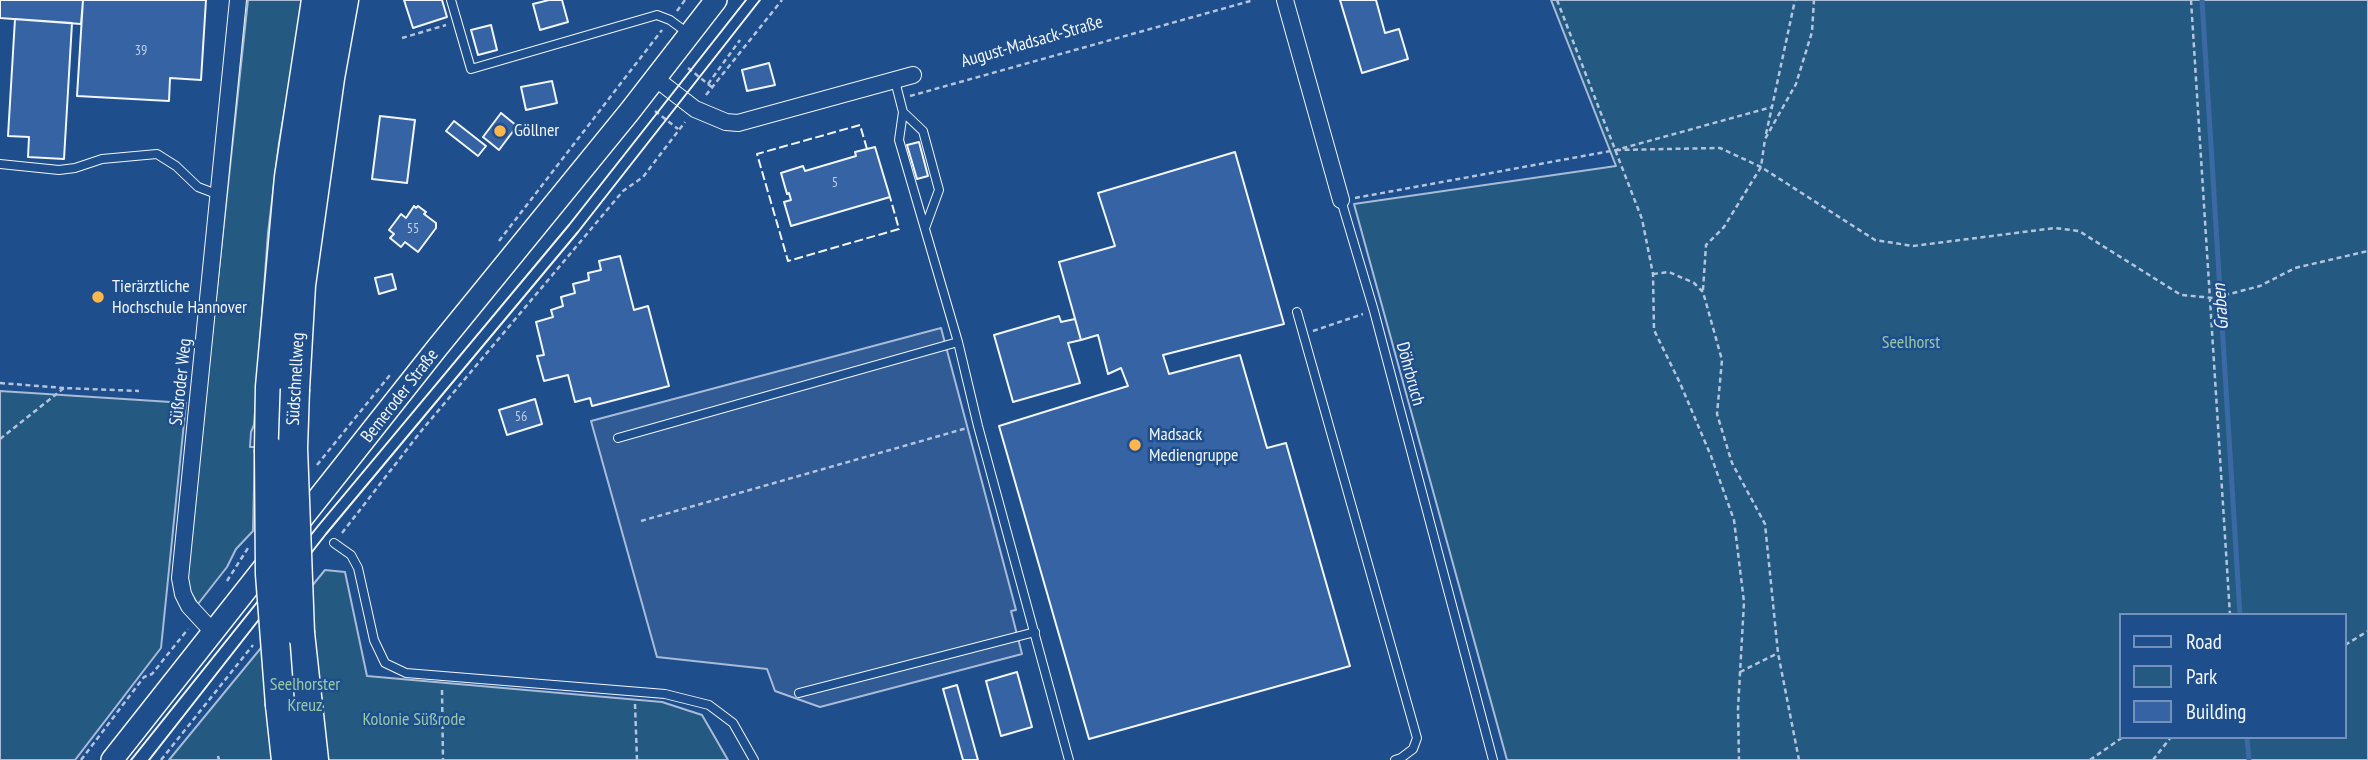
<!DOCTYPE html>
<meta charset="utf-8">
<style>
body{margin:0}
#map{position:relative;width:2368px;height:760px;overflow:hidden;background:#1f4e8c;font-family:"PT Sans Narrow",sans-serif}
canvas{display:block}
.legend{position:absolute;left:2119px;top:613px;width:228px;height:126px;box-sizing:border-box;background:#1f4e8c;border:2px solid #7391ba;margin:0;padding:9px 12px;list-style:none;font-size:21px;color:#f2f6ff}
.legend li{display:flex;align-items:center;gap:14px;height:35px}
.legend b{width:35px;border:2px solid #7391ba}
</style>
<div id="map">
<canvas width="2368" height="760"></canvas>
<ul class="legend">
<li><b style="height:9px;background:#1f4e8c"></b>Road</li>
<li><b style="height:19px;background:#245a82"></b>Park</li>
<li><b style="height:19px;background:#3563a3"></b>Building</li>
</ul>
</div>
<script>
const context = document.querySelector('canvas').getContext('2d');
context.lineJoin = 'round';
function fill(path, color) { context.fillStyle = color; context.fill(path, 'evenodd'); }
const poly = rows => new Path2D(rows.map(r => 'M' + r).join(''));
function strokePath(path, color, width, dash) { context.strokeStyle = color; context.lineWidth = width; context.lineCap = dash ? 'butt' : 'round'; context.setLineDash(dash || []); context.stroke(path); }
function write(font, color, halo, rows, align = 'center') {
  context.font = font + ' "PT Sans Narrow",sans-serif'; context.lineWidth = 5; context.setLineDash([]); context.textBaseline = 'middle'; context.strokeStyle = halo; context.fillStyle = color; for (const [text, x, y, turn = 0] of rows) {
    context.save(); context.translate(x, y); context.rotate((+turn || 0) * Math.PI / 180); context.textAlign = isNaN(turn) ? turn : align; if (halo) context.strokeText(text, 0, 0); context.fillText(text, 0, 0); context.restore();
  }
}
const green = poly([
 [248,0,304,0,279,143,268,233,254,425,251,432,250,447,255,447,253,531,236,549,227,567,198,604,190,592,186,576,248,0],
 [1551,0,2368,0,2368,760,1507,760,1354,204,1616,166,1551,0],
 [2121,615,2345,615,2345,737,2121,737,2121,615],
 [0,391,186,403,161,648,75,760,0,760,0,391],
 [325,570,345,572,367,676,662,702,702,715,728,760,169,760,325,570]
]);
const parking = poly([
 [941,328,1016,610,1011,611,1022,654,820,707,775,691,767,669,657,657,591,421,941,328]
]);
const stream = poly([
 [2202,0,2240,615],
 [2247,737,2249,760]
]);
const building = poly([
 [0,0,83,0,81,24,0,18,0,0],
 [83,0,206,0,201,80,170,78,169,101,77,96,83,0],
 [404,0,442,0,447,17,413,28,404,0],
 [549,0,562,0,568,22,540,30,533,4,549,0],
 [1340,0,1376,0,1385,33,1399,29,1408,59,1362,73,1340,0],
 [15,19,72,23,64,159,28,157,29,137,8,136,15,19],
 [491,25,497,50,478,55,471,30,491,25],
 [769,63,775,85,747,91,742,70,769,63],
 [552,81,557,103,526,110,521,87,552,81],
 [501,113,517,126,499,150,483,137,501,113],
 [380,116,415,120,407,183,372,179,380,116],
 [454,121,486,146,478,156,446,131,454,121],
 [919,142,928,176,917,179,907,145,919,142],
 [875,147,890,197,791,226,784,202,791,200,789,193,787,194,781,173,803,166,805,171,856,156,855,152,875,147],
 [1235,152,1284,324,1163,355,1169,374,1240,355,1267,448,1286,443,1350,666,1089,739,999,426,1128,386,1121,368,1108,374,1098,335,1081,340,1059,262,1115,246,1098,193,1235,152],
 [414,206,416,208,418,206,426,212,424,214,436,223,436,228,418,252,405,242,401,247,390,238,394,234,389,230,401,214,406,218,414,206],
 [620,256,634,310,648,306,669,386,592,406,590,398,575,402,568,375,544,381,537,356,544,355,536,322,553,317,551,310,563,306,561,297,575,293,573,284,589,280,588,273,601,270,599,261,620,256],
 [392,274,396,289,379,294,375,278,392,274],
 [1059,316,1061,322,1075,319,1081,340,1068,343,1080,383,1013,402,994,335,1059,316],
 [535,399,542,424,507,435,499,410,535,399],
 [1017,672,1032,727,1001,736,986,681,1017,672],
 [957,685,978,760,963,760,943,689,957,685]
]);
const path = poly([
 [1557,0,1642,219,1653,274,1654,330,1680,383,1711,456,1734,520,1744,602,1738,709,1739,760],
 [2191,0,2230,615],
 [677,11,685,0],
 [402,38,446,25],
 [688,68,713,88],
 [708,84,740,40],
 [706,95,782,0],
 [910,96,1254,0],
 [655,111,678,129],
 [1766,134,1772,107],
 [1616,150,1720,148,1761,167,1875,240,1913,246,2055,228,2079,231,2181,295,2214,298,2260,286,2295,268,2368,251],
 [1355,198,1616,150,1772,107,1795,0],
 [499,241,662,30],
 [1653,274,1669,272,1694,283,1703,292,1722,360,1717,414,1732,463,1765,524,1778,653,1799,760],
 [1703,290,1706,245,1724,227,1761,167,1765,139,1796,84,1812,32,1814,0],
 [1313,331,1363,314],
 [0,383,64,388],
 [0,439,64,388,139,391],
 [317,465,390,375],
 [641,521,967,428],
 [342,533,422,430,623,191,643,177,685,122],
 [227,581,248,548],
 [2345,645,2368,631],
 [1740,672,1778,653],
 [442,690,443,760],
 [635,704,637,760],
 [218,756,219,760],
 [81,760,144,677,152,674,188,629],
 [161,760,253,645],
 [2090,760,2123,737],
 [2153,760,2171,737]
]);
const lane = poly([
 [451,0,471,69,657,15,670,20,689,34],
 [895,81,903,112,899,140,958,342,978,426,1069,760],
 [903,112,923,131,939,190,925,228],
 [0,164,59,170,75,168,102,159,157,154,176,166,198,187,219,195],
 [1341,200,1374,311,1493,760],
 [1297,312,1417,738,1413,749,1401,758,1395,760],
 [618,438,958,342],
 [334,543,351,555,358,568,374,640,385,663,406,673,665,694,709,705,733,723,754,760],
 [799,693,1035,632]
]);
const street = poly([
 [1285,0,1341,200],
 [655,78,695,109,726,122,738,123,913,75],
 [213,632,189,606,183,594,180,578,238,0]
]);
const secondary = poly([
 [293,530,437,348,630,111,716,0],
 [112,760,273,556]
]);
const highway = poly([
 [295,389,301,285,330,78,344,0],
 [269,450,270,387,289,177,316,0],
 [300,633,314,760],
 [280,705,286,760]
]);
const tram = poly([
 [131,760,318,526,569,225,746,0],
 [149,760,326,534,578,232,760,0]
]);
const highwayBridge = poly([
 [295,389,293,448,300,633],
 [269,450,270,574,280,705]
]);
const fence = poly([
 [867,149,860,125,757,154,788,261,899,229,890,197]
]);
const markers = [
 [500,131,7,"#ffb74d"],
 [98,297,7,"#ffb74d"],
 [1135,445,7,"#ffb74d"]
];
const numberNames = [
 ["39",141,51],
 ["5",835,183],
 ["55",413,229],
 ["56",521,417]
];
const streetNames = [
 ["August-Madsack-Straße",1032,42,-16],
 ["Döhrbruch",1410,374,75],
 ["Südschnellweg",296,379,-87],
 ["Süßroder Weg",181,382,-84],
 ["Bemeroder Straße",400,396,-52]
];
const poiNames = [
 ["Göllner",514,131],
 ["Tierärztliche",112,287],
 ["Hochschule Hannover",112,308],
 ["Madsack",1149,435],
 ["Mediengruppe",1149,456]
];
const parkNames = [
 ["Seelhorst",1911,343],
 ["Seelhorster",305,685],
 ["Kreuz",305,706],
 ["Kolonie Süßrode",414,720]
];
const waterNames = [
 ["Graben",2221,307,-94]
];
fill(green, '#245a82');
strokePath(green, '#a8bbd7', 2);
fill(parking, '#305b95');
strokePath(parking, '#a8bbd7', 2);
strokePath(stream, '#3b69a3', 5);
fill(building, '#3563a3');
strokePath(building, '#f2f6ff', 2);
strokePath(lane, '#f2f6ff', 10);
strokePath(street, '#f2f6ff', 18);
strokePath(secondary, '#f2f6ff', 24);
strokePath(highway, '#f2f6ff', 31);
strokePath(path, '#b3c4dc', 2.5, [5, 3.5]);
strokePath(lane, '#1f4e8c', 8);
strokePath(street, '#1f4e8c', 16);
strokePath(secondary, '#1f4e8c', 21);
strokePath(highway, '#1f4e8c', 28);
strokePath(tram, '#f2f6ff', 2);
strokePath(highwayBridge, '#f2f6ff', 31, []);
strokePath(highwayBridge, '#1f4e8c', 28);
strokePath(fence, '#f2f6ff', 2, [9, 3.5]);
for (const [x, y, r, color] of markers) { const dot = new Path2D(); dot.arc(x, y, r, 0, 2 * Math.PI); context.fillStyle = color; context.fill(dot); strokePath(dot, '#1f4e8c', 2.5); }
write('14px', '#c3d1e8', null, numberNames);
write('18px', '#f2f6ff', '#1f4e8c', streetNames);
write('18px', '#f2f6ff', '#1f4e8c', poiNames, 'left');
write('18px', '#97c8a6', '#1f4e8c', parkNames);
write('italic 19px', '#f2f6ff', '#1f4e8c', waterNames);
</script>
